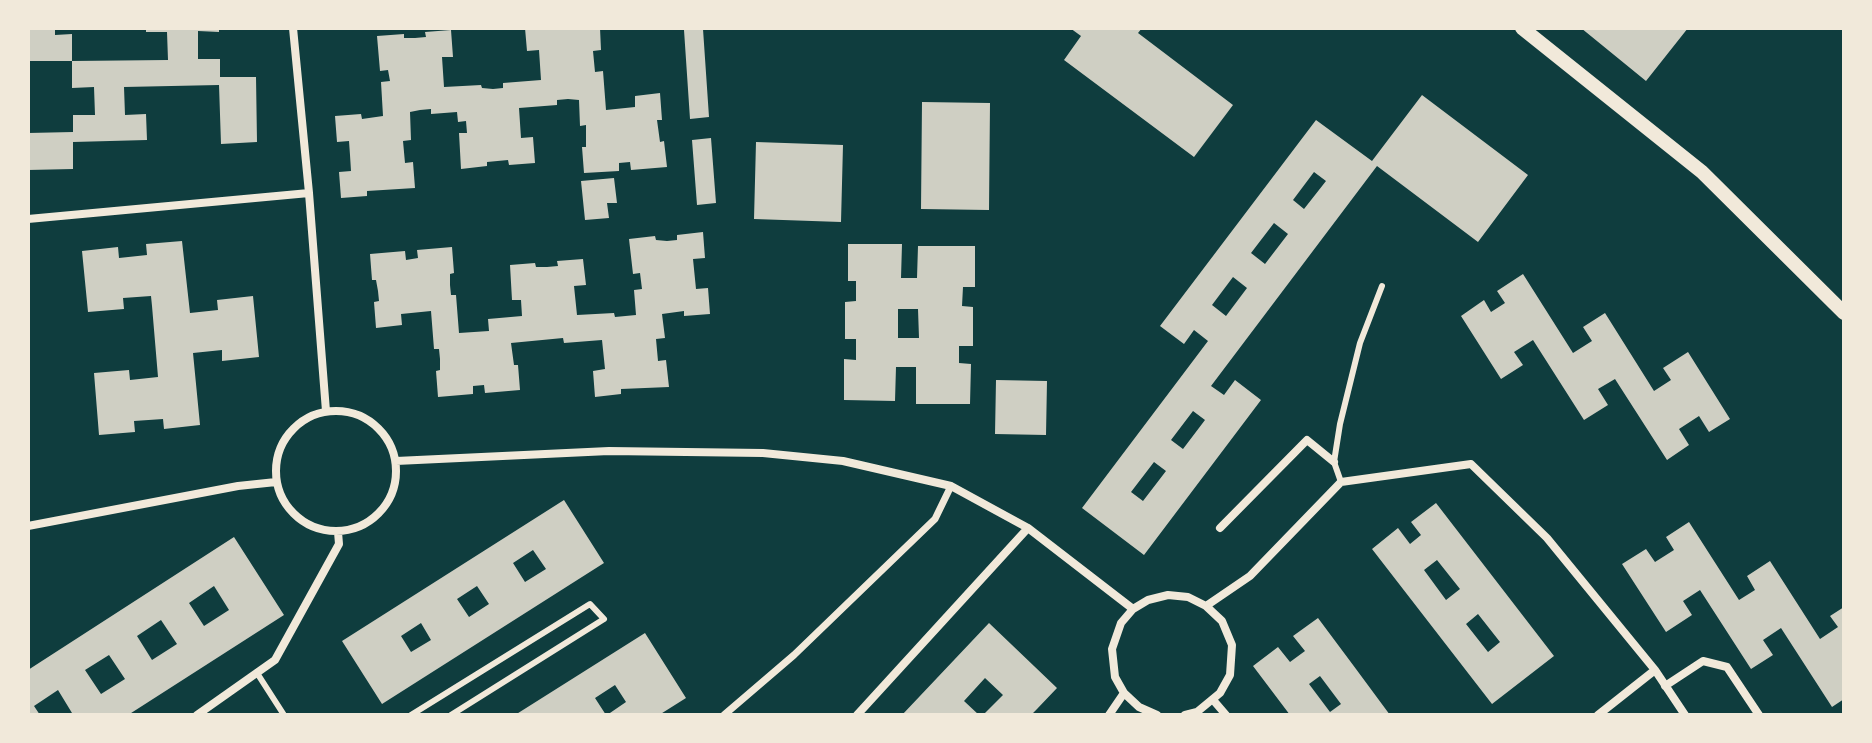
<!DOCTYPE html>
<style>
body{margin:0}
#map{position:relative;width:1872px;height:743px;overflow:hidden;background:#0f3d3e;font-family:"Work Sans",sans-serif}
canvas{display:block}
.frame{position:absolute;inset:0;border:30px solid #f1e9da;pointer-events:none}
</style>
<div id="map">
<canvas width="1872" height="743"></canvas>
<div class="frame"></div>
</div>
<script>
const context = document.querySelector('canvas').getContext('2d');
context.lineJoin = 'round';
function fill(path, color) { context.fillStyle = color; context.fill(path, 'evenodd'); }
const poly = rows => new Path2D(rows.map(r => 'M' + r).join(''));
function strokePath(path, color, width, dash) { context.strokeStyle = color; context.lineWidth = width; context.lineCap = dash ? 'butt' : 'round'; context.setLineDash(dash || []); context.stroke(path); }
const building = poly([
 [28,28,55,28,55,35,72,34,72,61,28,61],
 [146,28,219,28,219,32,198,31,198,59,220,59,220,77,256,77,257,142,221,144,219,85,124,87,125,115,146,114,147,140,73,142,73,169,28,170,28,133,73,132,73,115,95,115,94,87,72,88,72,61,168,60,167,32,146,32],
 [525,28,600,28,601,50,593,51,595,72,603,71,606,110,635,107,635,96,660,93,662,120,657,120,660,142,664,141,667,167,631,170,630,162,619,163,619,171,584,173,582,147,586,147,586,125,580,126,579,100,568,99,557,100,557,105,519,108,521,138,533,137,535,163,509,165,508,160,487,162,487,166,461,169,459,133,467,133,466,121,458,122,457,112,431,114,431,109,420,110,410,112,411,140,403,141,405,163,413,162,415,188,367,191,367,196,341,198,339,172,351,171,350,155,349,141,337,142,335,116,361,114,362,119,383,116,381,82,390,81,388,70,380,71,377,36,404,34,404,38,415,38,426,37,425,32,451,30,453,57,442,57,444,87,481,85,482,88,493,89,503,88,503,83,541,80,539,50,527,51],
 [1070,28,1142,28,1138,33,1233,105,1194,157,1064,60,1081,36],
 [1581,28,1688,28,1646,81],
 [703,29,709,117,690,119,684,30],
 [1422,95,1528,175,1478,242,1377,166,1211,386,1224,395,1235,380,1261,400,1144,555,1082,508,1208,341,1194,330,1184,344,1160,326,1316,120,1372,161],
 [1314,172,1326,181,1304,209,1293,200],
 [1274,223,1288,234,1265,264,1251,253],
 [1233,277,1247,288,1226,316,1212,305],
 [1193,411,1205,420,1183,449,1171,440],
 [1154,462,1166,471,1143,501,1131,492],
 [922,102,990,103,989,210,921,209],
 [711,138,716,203,697,205,692,140],
 [756,142,843,145,841,222,754,219],
 [614,178,617,203,607,203,609,218,585,220,581,181],
 [703,232,705,258,693,259,696,289,708,288,710,314,684,316,684,311,662,314,665,338,656,339,658,361,666,360,669,387,621,389,621,394,595,397,593,371,605,369,602,340,564,343,563,338,511,343,514,365,518,365,520,390,485,393,484,385,473,386,473,394,438,397,436,371,440,370,440,359,439,349,434,349,431,311,401,314,402,325,376,328,374,302,379,301,378,291,376,280,372,280,370,254,405,251,406,260,418,258,417,250,452,247,454,273,450,274,450,285,451,295,456,295,459,333,489,331,488,319,522,316,521,300,512,300,510,265,535,263,536,267,547,267,558,266,557,261,583,259,586,285,574,286,577,315,614,313,615,317,636,315,634,290,642,289,640,273,633,274,629,239,655,236,656,240,667,241,677,240,677,235],
 [182,241,190,313,218,310,217,300,253,296,259,357,222,361,222,350,193,353,200,425,164,429,163,419,134,421,135,432,99,435,94,373,129,370,130,380,158,377,152,306,151,296,123,298,124,309,88,312,82,251,118,247,119,258,147,255,146,244],
 [848,244,902,244,901,278,917,278,918,246,975,246,975,287,963,287,962,306,973,307,973,346,959,346,959,363,971,364,970,404,916,404,916,367,896,367,895,401,844,400,844,359,856,360,856,339,845,339,845,302,856,301,856,281,848,281],
 [898,309,918,309,919,338,898,338],
 [1523,274,1573,353,1592,341,1583,327,1605,313,1654,391,1671,380,1663,368,1688,352,1730,419,1709,432,1699,416,1679,429,1689,445,1667,460,1615,379,1598,389,1608,405,1584,420,1533,340,1514,352,1523,365,1501,379,1461,316,1484,300,1491,312,1505,303,1497,291],
 [996,380,1047,381,1046,435,995,434],
 [564,500,604,563,382,704,342,641],
 [533,550,546,569,525,582,513,563],
 [477,586,489,604,469,617,457,599],
 [421,623,431,640,411,652,401,636],
 [1436,503,1554,656,1492,704,1372,549,1398,528,1410,544,1421,535,1411,522],
 [1437,560,1460,589,1446,600,1424,570],
 [1478,614,1500,642,1488,652,1466,624],
 [1689,522,1739,600,1755,590,1747,576,1770,561,1820,639,1838,627,1830,616,1844,607,1844,699,1832,707,1781,628,1763,640,1773,655,1751,669,1700,590,1683,601,1692,615,1666,632,1622,564,1646,549,1655,562,1674,550,1666,537],
 [234,537,284,615,128,715,68,715,72,713,58,690,34,706,40,715,28,715,28,670],
 [214,586,229,610,204,626,189,603],
 [161,620,177,644,152,660,137,636],
 [109,655,125,679,101,694,85,670],
 [1318,618,1356,669,1390,715,1290,715,1253,666,1278,647,1290,662,1305,651,1293,636],
 [1320,676,1341,704,1330,712,1309,684],
 [989,623,1057,688,1037,709,1031,715,983,715,1003,695,985,678,964,701,979,715,902,715],
 [645,633,686,698,659,715,607,715,626,702,615,685,595,698,606,715,515,715]
]);
const service = poly([
 [1341,482,1334,462,1340,424,1360,343,1382,286],
 [257,673,284,715],
 [411,715,590,604,604,619,451,715]
]);
const pedestrian = poly([
 [724,715,794,655,935,519,951,486]
]);
const minor = poly([
 [293,28,309,193,326,411],
 [28,219,309,193],
 '276 471a60 60 0 1 1 120 0a60 60 0 1 1-120 0Z',
 [396,461,609,451,763,453,843,461,951,486,1028,528,1133,609],
 [28,526,238,486,276,482],
 [1220,528,1307,440,1334,462],
 [1206,606,1250,576,1341,482,1471,464,1547,538,1655,670,1685,715],
 [1665,686,1703,661,1727,667,1759,715],
 [1214,701,1226,715],
 [197,715,275,660,339,544,338,532],
 [857,715,1028,528],
 [1109,715,1124,693],
 [1157,715,1139,707,1124,693,1115,677,1112,649,1121,623,1133,609,1148,600,1168,595,1188,597,1206,606,1222,621,1232,645,1230,675,1220,693,1197,712,1185,715],
 [1598,715,1655,670]
]);
const tertiary = poly([
 [1522,28,1702,172,1844,313]
]);
fill(building, '#cfcfc3');
strokePath(service, '#f1e9da', 6);
strokePath(pedestrian, '#f1e9da', 7);
strokePath(minor, '#f1e9da', 8);
strokePath(tertiary, '#f1e9da', 14);
</script>
